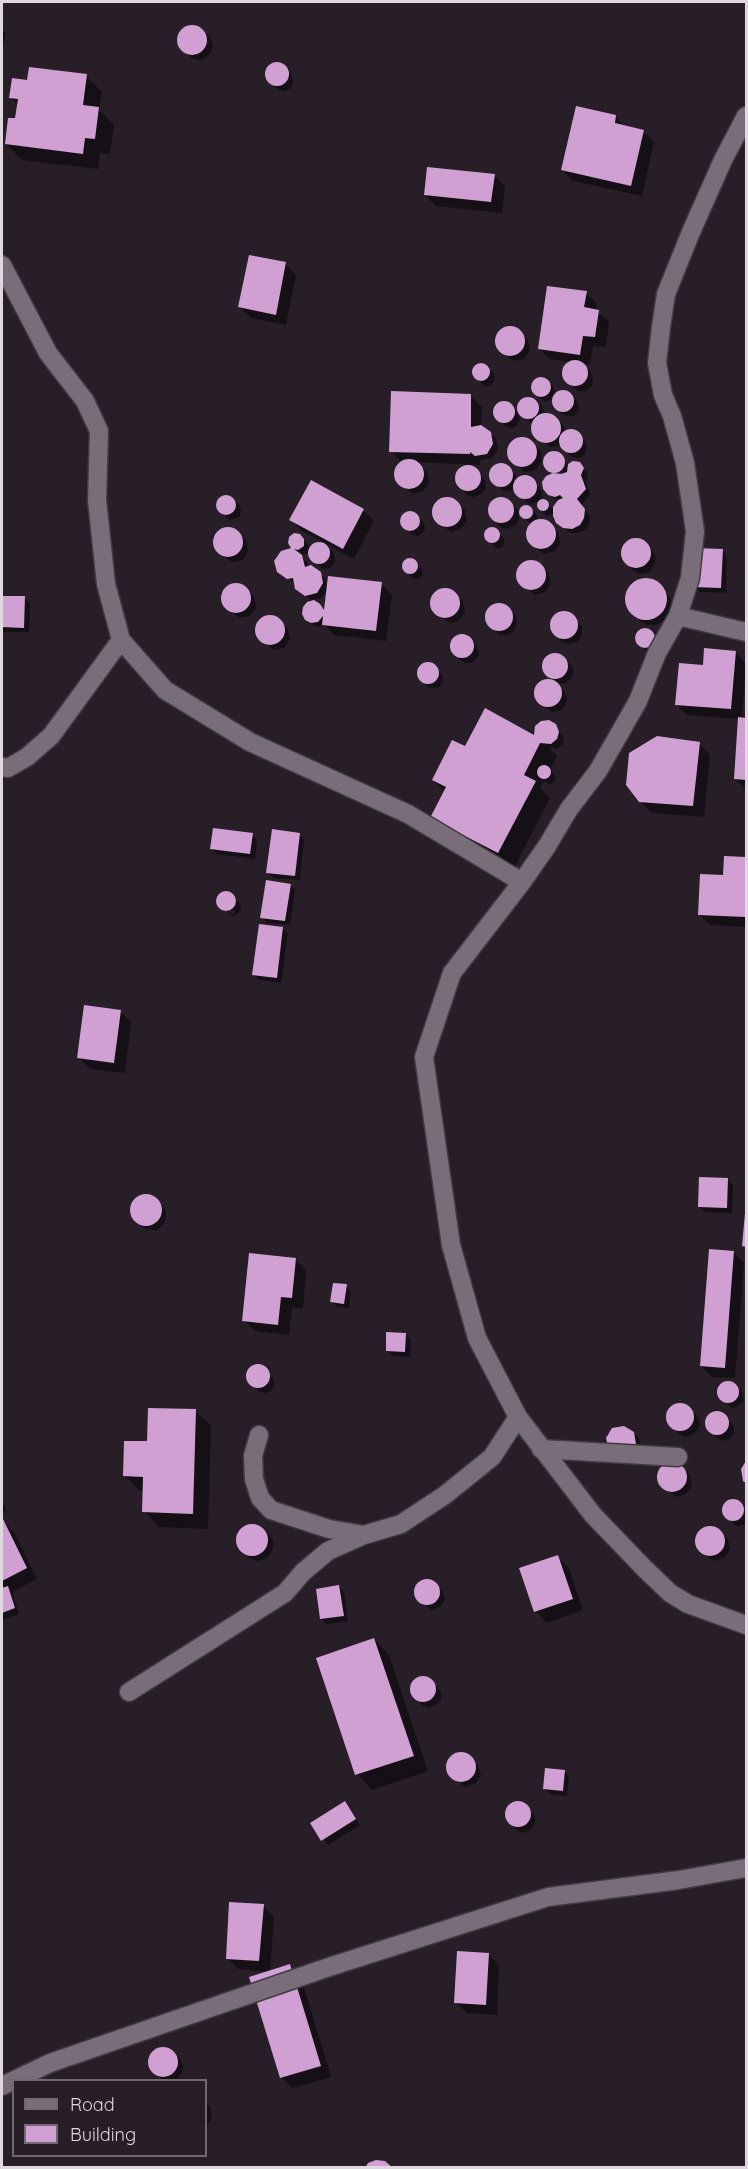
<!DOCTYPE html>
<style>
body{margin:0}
#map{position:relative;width:748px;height:2169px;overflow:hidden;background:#281e28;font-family:Quicksand,sans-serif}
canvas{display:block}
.frame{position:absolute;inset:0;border:3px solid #dfd8df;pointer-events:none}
.legend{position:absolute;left:12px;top:2079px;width:195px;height:78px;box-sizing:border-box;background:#281e28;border:2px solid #716871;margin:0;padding:8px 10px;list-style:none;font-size:18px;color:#dfd8df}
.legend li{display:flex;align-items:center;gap:12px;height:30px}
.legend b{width:30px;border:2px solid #716871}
</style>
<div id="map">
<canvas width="748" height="2169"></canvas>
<div class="frame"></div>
<ul class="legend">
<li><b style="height:8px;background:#796d79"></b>Road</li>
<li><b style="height:16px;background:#d1a0d3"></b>Building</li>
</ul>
</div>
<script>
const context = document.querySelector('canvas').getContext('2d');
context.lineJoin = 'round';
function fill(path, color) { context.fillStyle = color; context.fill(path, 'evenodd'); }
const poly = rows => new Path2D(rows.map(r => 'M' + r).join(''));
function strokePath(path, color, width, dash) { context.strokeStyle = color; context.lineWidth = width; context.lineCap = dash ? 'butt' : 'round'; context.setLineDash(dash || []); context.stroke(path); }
const shadow = poly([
 [191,26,198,27,210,37,213,45,211,52,207,57,200,60,193,59,187,54,181,48,178,41,180,34],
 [2,29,6,33,2,49],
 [274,64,281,65,292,75,293,82,291,88,285,91,279,90,268,80,267,73,269,68],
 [86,76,102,92,99,110,114,125,110,154,100,153,98,169,22,160,6,144,16,120,18,105,11,98,28,82],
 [616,117,626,128,643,131,654,142,642,196,573,181,562,170],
 [494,175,505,186,502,213,436,206,425,195],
 [285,264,296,275,286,325,251,318,240,307],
 [586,293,597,304,596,311,609,322,606,347,593,346,590,365,583,364,590,371,593,378,592,386,586,391,578,391,565,381,563,374,565,367,570,362,550,359,539,348],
 [513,328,528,340,530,350,524,359,514,361,499,349,497,339,502,330],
 [477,364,482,364,493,372,495,377,494,382,490,386,485,386,475,378,473,373],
 [541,378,553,386,555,395,559,392,565,391,576,400,579,406,578,412,574,416,568,416,562,414,556,408,554,398,546,402,535,394,532,389,532,383],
 [471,396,482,407,481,427,496,438,498,450,492,458,480,460,480,465,415,462,427,472,429,483,423,491,413,494,398,482,395,471,402,462,391,451],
 [530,398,542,407,544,415,549,414,558,420,564,426,565,432,569,430,575,431,586,442,587,448,584,455,579,458,572,457,560,446,550,447,535,435,533,424,518,413,520,418,518,424,513,428,507,427,496,417,494,411,497,405,502,402,508,403,518,412,519,404,524,399],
 [525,438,540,450,542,461,536,470,525,472,510,460,509,450,514,441],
 [551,453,557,453,568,465,579,463,588,474,586,482,590,495,582,505,590,516,589,524,585,530,578,533,570,533,558,522,554,514,549,516,545,515,538,505,543,501,554,509,559,502,549,494,564,472,549,470,546,467,544,461,546,456],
 [498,464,505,465,510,469,516,475,517,481,521,477,527,476,533,479,542,492,541,498,537,502,530,504,518,494,515,488,509,491,503,491,492,480,490,473,493,468],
 [467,466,475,468,485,480,486,488,481,494,474,497,467,495,457,482,456,475,460,469],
 [222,496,228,496,239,505,241,510,240,516,235,519,230,520,219,511,217,505],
 [450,498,465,510,467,520,461,529,451,532,436,520,434,509,440,500],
 [498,498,506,499,518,510,519,518,516,525,509,529,502,528,490,516,488,509,492,502],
 [525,506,535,513,538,518,536,522,544,520,558,532,560,543,555,551,544,554,529,542,527,531,532,524,528,522,520,512,521,508],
 [363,510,374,521,354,559,326,544,333,552,335,558,334,564,329,568,323,569,312,559,309,551,304,555,299,554,307,562,308,567,320,573,325,579,327,588,381,584,392,595,386,641,334,635,325,625,318,627,312,625,306,619,319,605,325,611,328,589,322,598,311,600,296,589,295,583,278,572,294,549,300,536,310,548,316,543,325,543,302,531,291,520],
 [409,512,414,513,424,523,425,529,422,534,418,536,412,535,402,525,402,519,404,514],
 [231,529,246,540,248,551,243,560,232,562,217,550,215,539,221,530],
 [489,529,494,529,504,538,504,544,501,548,496,548,486,538,485,533],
 [636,538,643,540,654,552,656,559,654,566,649,572,642,574,635,572,624,560,622,553,623,546,629,540],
 [722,550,727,556,726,593,700,592,694,587],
 [409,559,414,560,423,571,422,576,417,579,412,578,403,567,404,562],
 [534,561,549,573,551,583,545,592,535,595,520,583,518,572,524,563],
 [642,579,650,580,659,584,670,597,672,606,670,614,664,621,656,625,647,625,639,620,627,607,626,598,628,590,634,583],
 [239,585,254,596,256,608,250,616,240,618,225,606,223,596,228,587],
 [448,590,463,601,465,612,459,621,449,623,434,611,432,600,437,591],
 [2,597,24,598,30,603,29,632,2,632],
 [496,605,503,605,516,616,517,624,514,631,508,635,500,635,488,624,486,616,489,609],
 [563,612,571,614,582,627,582,634,578,641,570,644,562,642,552,630,551,622,556,615],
 [273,617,288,629,290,639,284,648,274,650,259,638,257,627,263,619],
 [647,629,658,638,649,653,639,644,636,638,637,633,641,630],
 [465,635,476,645,479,652,477,658,472,663,465,663,459,659,451,647,452,640,458,636],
 [735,652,746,663,742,719,746,719,746,790,735,779,739,719,687,715,676,704,704,667],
 [553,654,561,655,572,666,574,673,570,680,564,684,556,683,564,691,567,698,566,706,560,711,552,712,539,702,536,695,538,687,543,681,554,681,545,672,543,664,546,657],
 [428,663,434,665,443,676,443,682,440,687,434,688,428,687,419,676,419,669,423,665],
 [555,726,564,738,562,745,557,749,549,748,557,756,550,769,556,778,554,782,549,784,544,781,540,788,550,798,514,868,432,818,445,792,433,780,465,748,542,740],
 [699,743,710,755,704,817,652,813,640,801],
 [252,834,257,840,255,859,217,854,211,849],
 [299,834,304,839,300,880,273,878,268,872],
 [725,857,746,858,746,927,710,925,699,914,725,876],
 [290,885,295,890,290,925,267,923,262,917],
 [225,892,230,893,240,903,241,908,238,913,234,916,226,912,235,914,235,911,222,908,219,905,220,894],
 [282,928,288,933,281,983,259,980,254,975],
 [120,1011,131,1022,125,1073,90,1069,79,1058],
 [727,1179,733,1185,732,1213,705,1212,699,1207],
 [142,1195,149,1195,156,1198,166,1211,166,1218,163,1226,157,1230,149,1230,142,1227,132,1214,132,1207,135,1200],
 [746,1214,746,1249,743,1246],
 [733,1252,744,1263,735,1378,712,1377,701,1366],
 [295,1259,306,1270,303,1309,292,1307,289,1335,255,1331,244,1320],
 [346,1286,351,1291,349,1308,337,1307,332,1301],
 [405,1335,411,1340,410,1357,393,1356,387,1351],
 [255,1366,262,1367,273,1378,275,1384,272,1390,266,1393,260,1392,248,1382,247,1375,250,1369],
 [729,1382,742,1392,744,1400,739,1406,732,1408,719,1397,718,1390,722,1383],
 [681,1404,688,1406,698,1417,700,1424,697,1431,692,1435,685,1437,679,1434,669,1423,667,1416,669,1409,674,1405],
 [195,1411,211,1426,208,1529,159,1527,144,1511,144,1491,140,1491,124,1475],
 [718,1411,724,1414,734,1426,734,1433,730,1439,723,1441,717,1438,707,1426,707,1420,711,1414],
 [633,1433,639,1439,641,1450,635,1459],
 [675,1463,690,1475,692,1486,686,1494,676,1497,661,1485,658,1474,664,1465],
 [2,1501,6,1510,2,1513],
 [735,1501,746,1511,746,1522,743,1525,737,1526,732,1522,723,1511,724,1506,729,1502],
 [3,1521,14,1532,37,1579,12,1592,19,1614,2,1620,2,1590,6,1588,2,1584,2,1522],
 [255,1525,262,1528,273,1540,273,1548,270,1555,264,1560,256,1561,249,1558,238,1545,238,1538,241,1530,247,1526],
 [713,1527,728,1539,730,1549,724,1558,714,1561,699,1549,697,1538,702,1529],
 [558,1557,569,1568,583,1610,547,1623,536,1612,521,1569],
 [429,1580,443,1591,445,1600,440,1607,431,1610,417,1598,415,1589,420,1582],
 [339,1587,344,1592,348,1621,327,1624,321,1619],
 [374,1639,389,1655,428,1771,372,1790,357,1774],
 [423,1677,431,1680,441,1692,441,1700,436,1705,429,1708,422,1705,412,1693,412,1685,416,1679],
 [463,1753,478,1765,481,1775,475,1784,465,1787,450,1775,447,1764,453,1755],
 [564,1771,569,1776,567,1796,550,1794,545,1789],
 [344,1803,360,1825,328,1845,312,1823],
 [517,1803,524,1804,535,1816,535,1823,531,1830,525,1833,518,1831,507,1819,506,1812,510,1805],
 [263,1906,274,1917,270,1972,290,1966,301,1977,331,2077,292,2088,281,2077,270,1972,238,1969,227,1958],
 [488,1954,499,1965,497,2015,467,2013,456,2002],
 [161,2048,168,2049,180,2059,183,2066,182,2073,177,2079,163,2080,152,2070,149,2063,150,2056,154,2050],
 [206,2103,210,2107,212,2118,206,2127]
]);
const building = poly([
 '177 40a15 15 0 1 1 30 0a15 15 0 1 1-30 0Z',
 '265 74a12 12 0 1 1 24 0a12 12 0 1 1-24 0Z',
 [29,67,87,74,83,105,99,107,95,139,85,138,83,154,5,144,8,118,15,118,18,99,9,98,12,78,27,80],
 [576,106,616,115,615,123,644,130,631,186,561,170],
 [427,167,495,174,491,202,424,195],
 [249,255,286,262,276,315,238,307],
 [547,286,587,291,584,307,599,310,595,337,583,336,580,355,538,349],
 '495 341a15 15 0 1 1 30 0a15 15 0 1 1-30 0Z',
 '562 373a13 13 0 1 1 26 0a13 13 0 1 1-26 0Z',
 '472 372a9 9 0 1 1 18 0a9 9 0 1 1-18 0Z',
 '531 387a10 10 0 1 1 20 0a10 10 0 1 1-20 0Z',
 '552 401a11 11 0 1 1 22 0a11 11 0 1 1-22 0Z',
 [391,391,471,394,471,427,481,425,491,432,493,444,487,454,475,456,470,452,470,454,389,452],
 '517 408a11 11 0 1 1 22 0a11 11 0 1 1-22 0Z',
 '493 412a11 11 0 1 1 22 0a11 11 0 1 1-22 0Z',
 '531 428a15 15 0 1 1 30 0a15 15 0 1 1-30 0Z',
 '559 441a12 12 0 1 1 24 0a12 12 0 1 1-24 0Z',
 '507 452a15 15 0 1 1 30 0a15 15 0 1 1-30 0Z',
 '543 462a11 11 0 1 1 22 0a11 11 0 1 1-22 0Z',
 '394 474a15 15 0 1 1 30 0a15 15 0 1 1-30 0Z',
 [573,461,580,462,584,468,581,475,586,489,577,499,585,509,584,518,580,525,572,529,563,528,556,523,553,516,553,507,558,500,563,498,560,495,555,497,548,495,543,489,542,482,546,476,553,473,561,474,567,472,568,464],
 '489 475a12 12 0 1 1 24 0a12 12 0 1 1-24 0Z',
 '455 478a13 13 0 1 1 26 0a13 13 0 1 1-26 0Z',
 '513 487a12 12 0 1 1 24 0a12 12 0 1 1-24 0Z',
 [311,480,364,509,343,549,289,520],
 '216 505a10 10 0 1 1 20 0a10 10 0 1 1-20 0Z',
 '488 510a13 13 0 1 1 26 0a13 13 0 1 1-26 0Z',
 '432 512a15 15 0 1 1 30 0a15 15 0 1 1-30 0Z',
 '537 505a6 6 0 1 1 12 0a6 6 0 1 1-12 0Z',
 '519 512a7 7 0 1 1 14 0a7 7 0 1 1-14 0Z',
 '400 521a10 10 0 1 1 20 0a10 10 0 1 1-20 0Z',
 '526 534a15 15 0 1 1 30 0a15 15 0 1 1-30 0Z',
 '484 535a8 8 0 1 1 16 0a8 8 0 1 1-16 0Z',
 '213 542a15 15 0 1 1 30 0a15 15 0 1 1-30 0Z',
 [294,533,300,534,304,539,304,546,298,550,294,549,302,555,305,567,311,565,321,572,323,583,317,593,305,596,295,589,293,578,287,579,277,572,274,561,281,551,291,548,288,543,289,537],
 '621 553a15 15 0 1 1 30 0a15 15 0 1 1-30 0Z',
 '308 553a11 11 0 1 1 22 0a11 11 0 1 1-22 0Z',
 [695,548,723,549,721,588,693,587],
 '402 566a8 8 0 1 1 16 0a8 8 0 1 1-16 0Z',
 '516 575a15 15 0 1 1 30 0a15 15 0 1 1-30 0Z',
 [328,576,382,582,376,631,322,625,323,616,318,622,311,623,305,620,302,614,303,607,307,602,314,600,320,604,324,610],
 '625 599a21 21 0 1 1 42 0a21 21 0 1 1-42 0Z',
 '221 598a15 15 0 1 1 30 0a15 15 0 1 1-30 0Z',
 '430 603a15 15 0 1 1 30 0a15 15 0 1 1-30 0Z',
 [2,596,25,596,24,628,2,627],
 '485 617a14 14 0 1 1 28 0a14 14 0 1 1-28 0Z',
 '550 625a14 14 0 1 1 28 0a14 14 0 1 1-28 0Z',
 '255 630a15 15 0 1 1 30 0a15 15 0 1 1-30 0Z',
 '635 638a10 10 0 1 1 20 0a10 10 0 1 1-20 0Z',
 '450 646a12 12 0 1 1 24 0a12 12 0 1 1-24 0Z',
 [704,648,736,651,731,709,675,705,679,663,703,665],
 '542 666a13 13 0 1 1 26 0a13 13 0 1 1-26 0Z',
 '417 673a11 11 0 1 1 22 0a11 11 0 1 1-22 0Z',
 '534 693a14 14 0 1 1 28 0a14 14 0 1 1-28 0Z',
 [485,708,534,735,535,726,541,721,549,720,556,724,559,732,557,739,551,744,540,743,524,775,536,781,498,853,430,818,446,787,432,780,452,740,465,746],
 [738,717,746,718,746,780,734,779],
 [657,736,700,742,693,806,639,802,626,785,629,753],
 '537 772a7 7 0 1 1 14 0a7 7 0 1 1-14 0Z',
 [213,828,253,833,250,854,210,849],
 [272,829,300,833,295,876,266,873],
 [724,856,746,857,746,917,698,915,700,874,723,875],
 [266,880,291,884,285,921,260,918],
 '216 901a10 10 0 1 1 20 0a10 10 0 1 1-20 0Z',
 [259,924,283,927,277,978,252,975],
 [84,1005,121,1010,114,1063,77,1058],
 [699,1177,728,1178,727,1208,698,1207],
 '130 1210a16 16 0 1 1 32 0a16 16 0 1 1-32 0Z',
 [745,1213,746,1213,746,1247,742,1246],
 [709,1249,734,1251,725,1368,700,1366],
 [249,1253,296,1258,292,1298,281,1297,278,1325,242,1321],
 [333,1283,347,1284,344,1304,330,1302],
 [386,1332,406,1333,405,1352,386,1351],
 '246 1376a12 12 0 1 1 24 0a12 12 0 1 1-24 0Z',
 '717 1392a11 11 0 1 1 22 0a11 11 0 1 1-22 0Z',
 '666 1417a14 14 0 1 1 28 0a14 14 0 1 1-28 0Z',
 [148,1408,196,1409,193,1514,142,1512,143,1477,123,1476,124,1441,147,1441],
 '705 1423a12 12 0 1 1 24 0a12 12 0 1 1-24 0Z',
 [624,1426,634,1432,636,1444,630,1454,609,1450,606,1438,612,1428],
 [746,1461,746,1483,743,1481,741,1469],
 '657 1477a15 15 0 1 1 30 0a15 15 0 1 1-30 0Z',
 '722 1510a11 11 0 1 1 22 0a11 11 0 1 1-22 0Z',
 [3,1519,27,1568,2,1581,2,1520],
 '236 1540a16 16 0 1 1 32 0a16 16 0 1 1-32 0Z',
 '695 1541a15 15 0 1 1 30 0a15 15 0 1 1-30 0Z',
 [558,1555,573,1599,534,1612,519,1568],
 '414 1592a13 13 0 1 1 26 0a13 13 0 1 1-26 0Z',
 [339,1585,344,1616,320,1619,316,1589],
 [8,1586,15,1608,2,1613,2,1588],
 [374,1638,414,1756,355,1775,316,1658],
 '410 1689a13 13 0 1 1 26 0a13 13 0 1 1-26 0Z',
 '446 1767a15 15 0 1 1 30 0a15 15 0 1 1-30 0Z',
 [545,1768,565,1770,563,1791,543,1789],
 [345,1801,356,1819,321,1841,310,1823],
 '505 1814a13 13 0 1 1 26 0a13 13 0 1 1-26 0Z',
 [229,1902,264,1904,259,1961,226,1959],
 [457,1951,489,1953,486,2005,454,2003],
 [290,1964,321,2066,280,2078,249,1977],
 '148 2062a15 15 0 1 1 30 0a15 15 0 1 1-30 0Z',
 [376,2160,385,2161,393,2168,365,2168,368,2163]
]);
const minor = poly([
 [746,116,723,160,691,232,666,294,661,327,657,363,663,395,672,416,685,463,695,531,690,578,678,616,657,653,638,701,598,771,569,809,547,846,522,882,452,973,424,1057,451,1245,477,1338,518,1417,593,1515,644,1568,670,1593,688,1604,746,1625],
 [2,265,48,353,85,401,99,431,97,500,106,584,121,640,165,690,250,742,408,814,522,882],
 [678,616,746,632],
 [2,767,8,768,27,757,51,736,121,640],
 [259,1435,253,1456,254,1479,260,1498,271,1510,329,1529,364,1535],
 [541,1449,678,1457],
 [129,1692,285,1593,303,1572,328,1551,364,1535,401,1524,445,1495,492,1457,518,1417],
 [2,2086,50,2063,329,1967,548,1897,679,1880,746,1868]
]);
fill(shadow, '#0007');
fill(building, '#d1a0d3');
strokePath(minor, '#423a42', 21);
strokePath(minor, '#796d79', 18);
</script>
